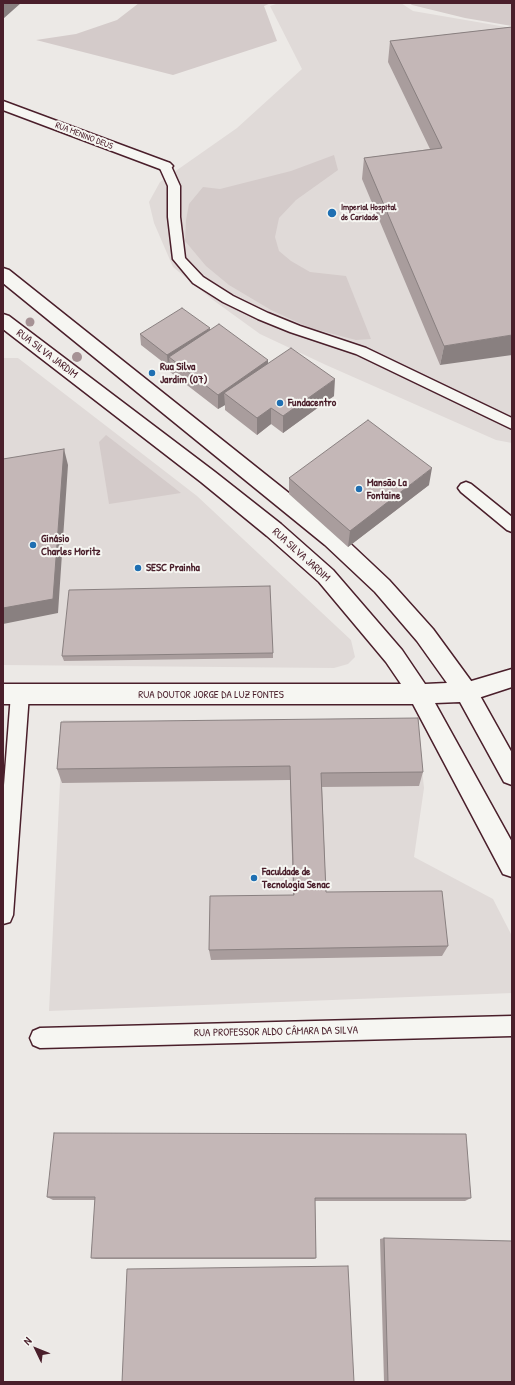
<!DOCTYPE html>
<meta charset="utf-8">
<style>
body{margin:0}
#map{position:relative;width:515px;height:1385px;overflow:hidden;background:#ece9e6;font-family:"Patrick Hand",sans-serif}
canvas{display:block}
.frame{position:absolute;inset:0;border:4px solid #4a1f2b;pointer-events:none}
.north{position:absolute;left:16px;top:1329px;width:40px;height:40px;-webkit-text-stroke:3px #f6f6f2;paint-order:stroke;rotate:313deg;font-size:11px;font-weight:700;line-height:16px;text-align:center;color:#4a1f2b}
.north::after{content:'';display:block;margin:auto;width:14px;height:18px;background:#4a1f2b;clip-path:polygon(50% 0,100% 100%,50% 72%,0 100%)}
</style>
<div id="map">
<canvas width="515" height="1385"></canvas>
<div class="frame"></div>
<div class="north">N</div>
</div>
<script>
const context = document.querySelector('canvas').getContext('2d');
context.lineJoin = 'round';
function fill(path, color) { context.fillStyle = color; context.fill(path, 'evenodd'); }
const poly = rows => new Path2D(rows.map(r => 'M' + r).join(''));
function strokePath(path, color, width, dash) { context.strokeStyle = color; context.lineWidth = width; context.lineCap = dash ? 'butt' : 'round'; context.setLineDash(dash || []); context.stroke(path); }
function write(font, color, halo, rows, align = 'center') {
  context.font = font + ' "Patrick Hand",sans-serif'; context.lineWidth = 4; context.setLineDash([]); context.textBaseline = 'middle'; context.strokeStyle = halo; context.fillStyle = color; for (const [text, x, y, turn = 0] of rows) {
    context.save(); context.translate(x, y); context.rotate((+turn || 0) * Math.PI / 180); context.textAlign = isNaN(turn) ? turn : align; if (halo) context.strokeText(text, 0, 0); context.fillText(text, 0, 0); context.restore();
  }
}
const built = poly([
 [279,3,401,3,413,11,512,28,512,443,496,440,326,365,260,334,213,300,173,267,154,223,149,202,160,182,237,128,302,69,270,6],
 [3,358,18,358,197,496,351,640,355,657,348,664,334,668,3,665],
 [63,720,417,722,424,788,414,857,493,899,512,936,512,993,49,1011]
]);
const green = poly([
 [139,3,271,3,264,6,277,41,173,75,36,40,76,34,117,20],
 [409,3,512,3,512,26,465,18,412,5],
 [334,155,338,170,296,200,279,218,275,237,279,251,291,261,310,272,346,276,371,339,356,340,310,328,271,310,229,285,206,266,185,241,186,220,189,204,203,187,220,189,291,171],
 [106,435,181,493,109,504,99,442]
]);
const service = poly([
 [165,162,169,163,171,166,180,186,180,217,185,258,203,277,233,296,268,313,300,326,366,348,512,418,512,429,356,354,290,332,258,319,223,302,193,283,173,259,168,217,168,186,159,166,161,163,165,162],
 [466,482,471,484,512,517,512,532,507,530,461,492,458,488,461,484,466,482],
 [20,687,26,689,29,694,13,915,10,922,3,924,3,798,11,694,14,689,20,687],
 [512,1016,512,1036,40,1048,33,1045,30,1038,33,1031,40,1028,512,1016]
]);
const minor = poly([
 [3,101,170,163,173,166,170,169,165,171,160,169,3,110,3,101],
 [512,669,512,687,466,702,458,699,455,692,458,685,512,669]
]);
const primary = poly([
 [3,268,9,270,339,533,389,580,433,629,474,685,512,753,512,785,504,782,460,702,435,703,512,842,512,877,503,874,413,704,3,704,3,684,401,684,386,662,319,582,267,536,201,482,3,329,3,314,9,316,215,472,281,524,333,570,402,650,425,684,447,683,417,641,375,592,325,545,3,283,3,268]
]);
const trees = [
 [30,322,4.5],
 [77,357,5]
];
const wall = poly([
 [512,27,440,365,362,179,364,158,430,149,388,62,390,41],
 [210,331,268,360,268,363,334,396,283,433,271,424,257,435,225,410,225,405,218,409,170,372,170,366,168,366,141,345,140,334],
 [289,478,429,485,348,547,289,494],
 [273,653,273,658,64,661,62,656],
 [61,722,423,772,419,786,322,787,326,892,448,946,442,956,211,960,209,950,293,895,290,780,62,783,57,769],
 [47,1197,471,1198,465,1201,315,1201,316,1258,314,1259,96,1259,91,1258,95,1200,53,1200],
 [384,1238,512,1382,384,1382,380,1239]
]);
const shadedWall = poly([
 [3,3,21,3,3,19],
 [210,328,210,339,169,357,170,366,168,366,167,355],
 [512,335,512,355,440,365,444,346],
 [268,360,268,375,224,393,225,405,218,409,218,395],
 [335,379,334,396,283,433,283,416],
 [271,408,271,424,257,435,257,418],
 [64,449,68,465,58,613,3,624,3,608],
 [432,468,429,485,348,547,350,531]
]);
const building = poly([
 [512,27,512,335,444,346,364,158,442,148,390,41,512,27],
 [182,308,210,328,167,355,140,334,182,308],
 [219,324,268,360,218,395,169,357,219,324],
 [291,348,335,379,283,416,271,408,257,418,224,393,291,348],
 [368,420,432,468,350,531,289,478,368,420],
 [64,449,53,599,3,608,3,459,64,449],
 [270,586,273,653,62,656,69,590,270,586],
 [418,718,423,772,321,773,326,892,442,891,448,946,209,950,210,896,294,895,290,766,57,769,61,722,418,718],
 [54,1133,466,1134,471,1198,315,1198,316,1258,91,1258,95,1197,47,1197,54,1133],
 [384,1238,512,1241,512,1382,388,1382,384,1238],
 [348,1266,354,1382,122,1382,127,1269,348,1266]
]);
const markers = [
 [332,213,5,"#1f6fb2"],
 [152,373,4,"#1f6fb2"],
 [280,403,4,"#1f6fb2"],
 [359,489,4,"#1f6fb2"],
 [33,545,4,"#1f6fb2"],
 [138,568,4,"#1f6fb2"],
 [254,878,4,"#1f6fb2"]
];
const farStreetnames = [
 ["RUA MENINO DEUS",84,136,21]
];
const farPoinames = [
 ["Imperial Hospital",341,208],
 ["de Caridade",341,218]
];
const streetNames = [
 ["RUA SILVA JARDIM",47,354,37],
 ["RUA SILVA JARDIM",301,555,42],
 ["RUA DOUTOR JORGE DA LUZ FONTES",211,695],
 ["RUA PROFESSOR ALDO CÂMARA DA SILVA",276,1032,-1]
];
const poiNames = [
 ["Rua Silva",160,367],
 ["Jardim (07)",160,380],
 ["Fundacentro",288,403],
 ["Mansão La",367,483],
 ["Fontaine",367,496],
 ["Ginásio",41,539],
 ["Charles Moritz",41,552],
 ["SESC Prainha",146,568],
 ["Faculdade de",262,872],
 ["Tecnologia Senac",262,885]
];
fill(built, '#e0dad8');
fill(green, '#d4cbca');
strokePath(service, '#4a1f2b', 3);
strokePath(minor, '#4a1f2b', 3);
strokePath(primary, '#4a1f2b', 3);
fill(service, '#f6f6f2');
fill(minor, '#f6f6f2');
fill(primary, '#f6f6f2');
context.fillStyle = '#a69295';
for (const [x, y, r] of trees) { context.beginPath(); context.arc(x, y, r, 0, 2 * Math.PI); context.fill(); }
fill(wall, '#a99d9d');
fill(shadedWall, '#898080');
fill(building, '#c4b7b7');
strokePath(building, '#898080', 1);
for (const [x, y, r, color] of markers) { const dot = new Path2D(); dot.arc(x, y, r, 0, 2 * Math.PI); context.fillStyle = color; context.fill(dot); strokePath(dot, '#f6f6f2', 1.5); }
write('9px', '#4a1f2b', '#f6f6f2', farStreetnames);
write('bold 9px', '#4a1f2b', '#f6f6f2', farPoinames, 'left');
write('11px', '#4a1f2b', '#f6f6f2', streetNames);
write('bold 11px', '#4a1f2b', '#f6f6f2', poiNames, 'left');
</script>
